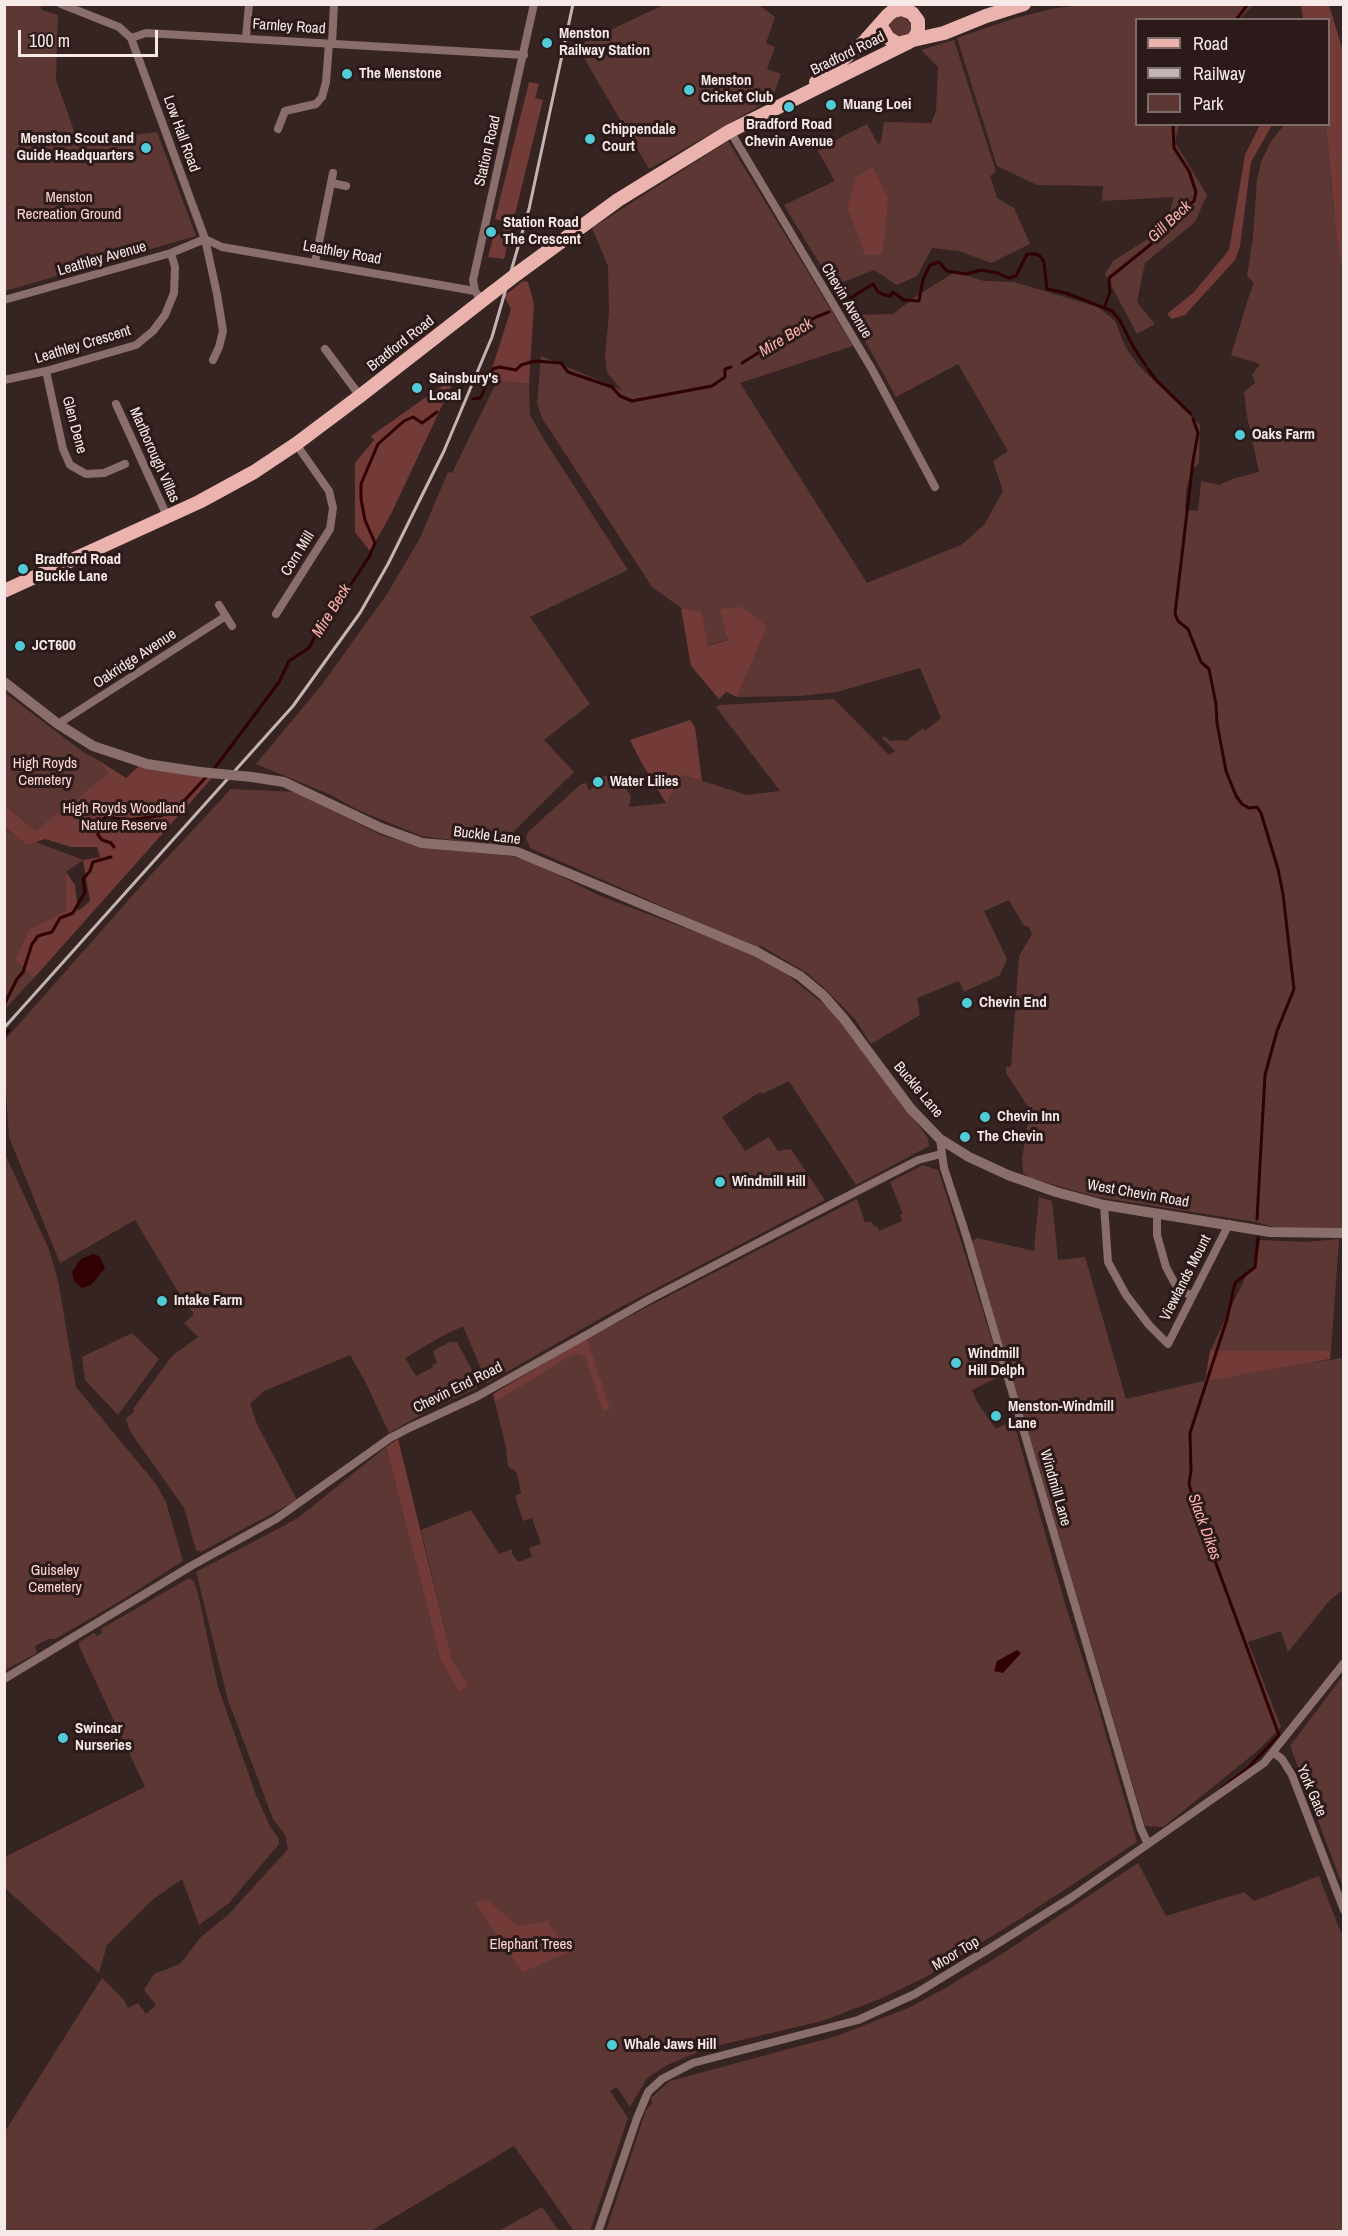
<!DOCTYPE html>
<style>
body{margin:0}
#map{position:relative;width:1348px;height:2236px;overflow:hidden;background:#352422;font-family:"Archivo Narrow",sans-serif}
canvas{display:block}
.frame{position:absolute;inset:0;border:6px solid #f6e9e8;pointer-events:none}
.legend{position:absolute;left:1135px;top:18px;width:195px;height:108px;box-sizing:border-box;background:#2b1a19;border:2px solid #7c6d6c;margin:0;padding:8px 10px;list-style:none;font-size:18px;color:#f6e9e8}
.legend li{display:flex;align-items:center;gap:12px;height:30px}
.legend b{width:30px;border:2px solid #7c6d6c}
.scale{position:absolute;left:18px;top:30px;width:140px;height:27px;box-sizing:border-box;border:3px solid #f6e9e8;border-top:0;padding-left:8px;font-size:18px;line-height:21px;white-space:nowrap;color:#f6e9e8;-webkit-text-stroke:4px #2b1a19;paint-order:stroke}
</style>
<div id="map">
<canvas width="1348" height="2236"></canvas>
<div class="frame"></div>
<ul class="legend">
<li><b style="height:8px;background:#ebb3ad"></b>Road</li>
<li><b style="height:8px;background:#c2b4b3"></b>Railway</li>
<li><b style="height:16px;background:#5d3734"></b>Park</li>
</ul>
<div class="scale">100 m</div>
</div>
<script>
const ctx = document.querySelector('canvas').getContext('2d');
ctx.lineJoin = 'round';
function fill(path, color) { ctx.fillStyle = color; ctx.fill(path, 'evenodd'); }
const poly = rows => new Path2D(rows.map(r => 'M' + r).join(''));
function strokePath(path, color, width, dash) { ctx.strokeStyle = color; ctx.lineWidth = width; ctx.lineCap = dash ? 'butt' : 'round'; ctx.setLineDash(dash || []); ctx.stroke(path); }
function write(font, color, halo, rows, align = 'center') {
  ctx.font = font + ' "Archivo Narrow",sans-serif'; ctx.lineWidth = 6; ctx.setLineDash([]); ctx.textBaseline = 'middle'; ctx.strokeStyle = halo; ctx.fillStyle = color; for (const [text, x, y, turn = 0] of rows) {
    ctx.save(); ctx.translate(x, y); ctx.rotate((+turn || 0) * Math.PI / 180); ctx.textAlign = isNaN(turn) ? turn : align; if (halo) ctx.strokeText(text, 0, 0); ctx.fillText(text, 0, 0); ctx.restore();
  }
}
fill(poly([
 [5,4,40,5,42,10,58,15,56,80,78,142,157,132,196,236,5,291],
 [1086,4,1253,5,1240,19,1136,20,1136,124,1179,125,1175,142,1207,195,1195,222,1145,263,1137,302,1155,324,1137,334,1105,274,1113,261,1165,228,1174,197,1102,201,1103,186,1037,185,997,166,957,38,1012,19,1051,9],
 [663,5,759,5,775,17,766,43,775,47,767,69,781,74,772,99,649,169,577,46],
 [903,16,912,25,911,33,896,39,888,27,889,23,895,17],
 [954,40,996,172,990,176,997,198,1014,208,1030,244,991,263,959,251,932,248,917,276,897,285,874,270,833,286,784,205,835,181,818,151,843,136,867,124,878,144,881,142,884,122,931,123,936,111,938,67,921,50],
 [1284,125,1326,125,1337,241,1344,269,1343,1228,1274,1227,1256,1222,1097,1197,1030,1178,1023,1173,1022,1159,1030,1110,1006,1073,1006,1067,1011,1067,1019,956,1032,934,1028,926,1024,926,1009,900,984,911,1007,959,1000,975,964,992,959,981,917,998,920,1015,871,1044,855,1019,823,987,807,973,761,946,757,948,530,848,526,838,528,832,581,784,586,783,589,791,593,787,590,782,616,771,631,797,629,807,666,803,683,775,747,795,780,791,716,707,719,705,834,699,889,755,895,751,882,738,884,736,890,741,899,740,906,741,923,728,925,731,941,718,920,668,837,692,800,696,737,697,767,627,707,646,701,611,681,608,652,587,542,418,537,404,541,356,622,390,607,373,605,355,609,313,608,266,592,228,728,141,853,346,740,383,867,583,961,545,984,525,1003,491,993,461,1008,451,958,364,896,397,851,315,893,314,918,295,955,272,984,281,1014,282,1098,307,1115,321,1126,348,1139,366,1200,425,1199,463,1191,472,1186,491,1185,510,1198,511,1201,481,1219,485,1235,478,1259,472,1247,416,1244,392,1255,383,1252,375,1260,364,1231,355,1249,296,1254,283,1247,276,1253,237,1257,180,1261,162,1270,143],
 [497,381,529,384,530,415,545,441,628,570,530,617,590,704,544,740,574,772,510,835,505,844,491,845,421,836,358,810,331,795,256,764,323,683,387,594,420,538,448,472,452,473],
 [4,692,83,752,98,760,110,773,35,831,5,805],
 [231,789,296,792,381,835,409,843,435,849,512,856,539,865,600,896,754,954,781,970,830,1009,928,1138,929,1146,856,1185,789,1081,762,1094,761,1092,757,1094,722,1117,745,1151,769,1137,778,1151,791,1149,825,1200,619,1308,487,1383,463,1326,437,1339,405,1358,416,1376,433,1367,432,1365,437,1363,433,1351,450,1342,457,1342,478,1381,477,1388,433,1408,389,1433,365,1381,350,1355,264,1391,250,1404,257,1424,297,1500,201,1552,196,1550,184,1508,136,1440,129,1429,126,1419,135,1411,133,1409,172,1356,198,1337,184,1323,194,1314,183,1300,135,1220,60,1263,9,1137,5,1077,4,1041,148,878],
 [4,828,27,845,36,842,83,860,66,872,66,911,15,960,34,978,5,1009],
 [5,1154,48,1247,58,1280,76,1387,156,1484,166,1502,183,1561,122,1600,55,1639,48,1639,35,1646,37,1653,5,1670],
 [923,1165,938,1170,940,1175,1003,1375,972,1390,977,1402,996,1429,1013,1420,1066,1607,1097,1703,1137,1842,1023,1917,926,1977,880,1999,822,2021,708,2048,667,2065,647,2078,630,2107,617,2087,610,2091,628,2118,590,2231,574,2231,514,2146,371,2231,5,2231,4,2133,102,1978,124,2000,128,2008,138,2003,146,2014,156,2005,144,1990,154,1974,180,1964,201,1937,228,1915,288,1849,285,1835,273,1819,228,1700,196,1572,298,1518,386,1447,440,1658,459,1693,468,1686,452,1659,421,1530,471,1510,499,1554,512,1549,512,1554,518,1562,532,1557,529,1548,541,1544,532,1518,523,1521,515,1496,521,1493,517,1473,508,1466,506,1448,493,1394,587,1338,857,1199,865,1222,872,1222,874,1227,877,1226,879,1231,902,1221,900,1215,903,1214,890,1182],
 [1039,1197,1052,1201,1058,1260,1085,1257,1126,1399,1242,1372,1343,1358,1343,1590,1330,1600,1288,1652,1281,1631,1248,1642,1281,1727,1255,1753,1163,1827,1145,1826,972,1241,977,1238,1034,1251],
 [1339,1239,1331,1351,1210,1351,1248,1272,1256,1262,1260,1240,1306,1242],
 [132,1333,159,1359,118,1415,85,1380,82,1357],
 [189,1578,194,1581,198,1594,218,1687,256,1795,270,1826,279,1839,279,1844,228,1904,199,1925,182,1879,152,1900,107,1945,99,1973,5,1888,5,1857,145,1787,79,1646,79,1642,94,1633,97,1636,102,1633,101,1629],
 [1343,1676,1343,1887,1290,1746],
 [1138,1863,1166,1916,1244,1892,1254,1901,1319,1876,1343,1938,1343,2231,606,2231,646,2110,652,2104,651,2098,670,2081,837,2036,908,2008,942,1990,1002,1954],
 [542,2207,559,2231,499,2231]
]), '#5d3734');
fill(poly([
 [1301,5,1329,5,1343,51,1343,269,1337,241,1326,125,1328,124,1328,20,1303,19],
 [529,82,539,84,535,98,543,100,504,259,488,257,494,234,502,235,505,222,495,219],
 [1260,125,1272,125,1251,162,1240,246,1235,260,1185,315,1172,319,1167,314,1194,292,1229,250,1245,155],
 [873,167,888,199,885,233,882,254,865,255,848,208,856,177],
 [523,281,528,282,534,304,529,384,497,381,490,375,511,309,504,296],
 [456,376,391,514,370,551,355,532,355,463,374,440,371,436],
 [743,607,767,627,737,697,726,692,719,699,691,666,681,608,701,611,708,646,728,640,720,609],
 [690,720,695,727,702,781,683,775,666,803,641,762,630,740],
 [98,760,126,778,139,766,212,778,34,978,15,960,30,929,66,911,66,872,75,885,78,911,90,901,83,860,100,857,97,847,71,847,45,839,27,845,5,828,5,805,35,831,109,773],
 [587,1338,610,1409,603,1411,585,1356,575,1353,495,1402,493,1394],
 [1210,1351,1331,1351,1330,1359,1205,1381],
 [398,1439,452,1659,468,1686,459,1693,440,1658,386,1447],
 [488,1900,518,1926,547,1921,569,1952,523,1972,474,1902]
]), '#723b37');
fill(poly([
 [93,1254,99,1256,105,1268,91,1285,82,1288,74,1281,72,1272,81,1259],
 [1017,1650,1021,1653,1003,1673,994,1671,997,1661]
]), '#300002');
strokePath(poly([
 [1236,20,1248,4],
 [841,304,873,284,878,292,884,295,890,296,893,292,904,300,919,301,923,279,930,265,939,262,947,271,966,274,981,270,998,273,1008,278,1016,276,1027,254,1035,254,1040,256,1044,262,1047,289,1066,293,1112,311,1119,319,1134,348,1146,366],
 [1104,308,1110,292,1109,278,1150,245,1175,217,1194,201,1196,192,1189,171,1174,148,1173,124],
 [742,363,816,317,829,312],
 [1148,369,1156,380,1191,414],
 [473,399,480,398,483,393,493,369,499,367,516,370,521,365,535,361,561,363,568,372,612,387,620,396,632,401,712,386,725,377,725,369,731,367],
 [1193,419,1198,433,1193,461,1175,614,1178,621,1188,629,1201,662,1209,669,1216,704,1217,723,1226,771,1236,796,1242,804,1249,808,1257,807,1261,813,1278,869,1283,894,1294,989,1277,1031,1265,1075,1257,1219],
 [214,769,279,682,289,661,309,648,324,619,330,615,340,601,369,557,375,543,365,520,361,499,361,484,378,444,404,421,413,417,422,423,437,412],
 [114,847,111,843,102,840,98,835,99,823,106,817,128,820,159,816,174,812,207,776],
 [5,1003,17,979,23,972,32,944,38,936,52,932,60,918,73,913,85,892,83,879,90,871,93,862,111,857],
 [4,1035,9,1030],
 [1222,1788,1247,1769,1279,1735,1196,1509,1189,1484,1191,1471,1190,1433,1227,1319,1235,1283,1255,1267,1258,1238]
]), '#300002', 3);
strokePath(poly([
 [61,4,119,27,131,38,146,33,524,55],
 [131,38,205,239,217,294,223,331,219,347,213,360],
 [246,38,249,4],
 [332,44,334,4],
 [278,129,285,111,316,104,322,97,326,82,329,44],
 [730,131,873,371,935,487],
 [332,183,346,186],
 [205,239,222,247,475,291],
 [315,262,333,173],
 [4,300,171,253,205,239],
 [482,301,475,291,473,280,534,4],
 [325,349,360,396],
 [46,371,63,449,70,465,86,474,104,473,125,464],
 [4,380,46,371,136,345,153,331,165,315,174,293,175,267,171,253],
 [116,404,167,516],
 [219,605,232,626],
 [276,614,330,529,333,508,329,491,296,444],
 [58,724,226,616],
 [940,1139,944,1168,966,1235,1141,1829,1148,1844],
 [1104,1205,1108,1262,1126,1295,1149,1325,1168,1344,1229,1224],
 [1157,1213,1157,1235,1166,1267,1175,1284,1192,1297],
 [4,1679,191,1566,276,1519,390,1438,409,1428,478,1396,650,1299,832,1204,918,1160,941,1154],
 [1274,1753,1282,1759,1292,1775,1344,1910],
 [598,2232,637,2118,648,2092,662,2079,693,2063,858,2020,915,1994,992,1947,1072,1897,1264,1763,1344,1663]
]), '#8a6e6b', 8);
strokePath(poly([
 [4,682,58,724,93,746,147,764,200,772],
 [252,777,284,782,381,828,422,843,515,851,757,952,800,976,823,995,844,1019,911,1109,940,1139,969,1157,1008,1175,1056,1192,1104,1205,1270,1232,1344,1233]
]), '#8a6e6b', 10);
strokePath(poly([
 [913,40,944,33,986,16,1024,4],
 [816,82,865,41,888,15,893,11,902,9,912,13,918,21,918,32,913,40,898,44,888,38,880,25],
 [518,273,618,200,730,131,909,42],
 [4,591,199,502,254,472,296,444,360,396,492,293]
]), '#ebb3ad', 14);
strokePath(poly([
 [4,1028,293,706,360,613,388,564,444,451,492,337,529,209,573,4]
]), '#c2b4b3', 3);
strokePath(poly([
 [200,772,252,777]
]), '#8a6e6b', 10);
strokePath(poly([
 [492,293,518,273]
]), '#ebb3ad', 14);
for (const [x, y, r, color] of [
 [547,43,6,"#52cbd9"],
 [347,74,6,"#52cbd9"],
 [689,90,6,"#52cbd9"],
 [831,105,6,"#52cbd9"],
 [789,107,6,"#52cbd9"],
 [590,139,6,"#52cbd9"],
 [146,148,6,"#52cbd9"],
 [491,232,6,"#52cbd9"],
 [417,388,6,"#52cbd9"],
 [1240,435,6,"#52cbd9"],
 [23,569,6,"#52cbd9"],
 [20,646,6,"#52cbd9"],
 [598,782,6,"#52cbd9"],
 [967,1003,6,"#52cbd9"],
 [985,1117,6,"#52cbd9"],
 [965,1137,6,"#52cbd9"],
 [720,1182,6,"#52cbd9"],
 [162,1301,6,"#52cbd9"],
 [956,1363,6,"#52cbd9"],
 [996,1416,6,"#52cbd9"],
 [63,1738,6,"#52cbd9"],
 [612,2045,6,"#52cbd9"]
]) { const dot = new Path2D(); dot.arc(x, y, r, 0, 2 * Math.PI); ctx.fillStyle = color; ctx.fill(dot); strokePath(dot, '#2b1a19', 2); }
write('15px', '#f6e9e8', '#2b1a19', [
 ["Farnley Road",289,27,4],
 ["Bradford Road",848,54,-26],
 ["Low Hall Road",181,134,70],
 ["Station Road",488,151,-77],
 ["Leathley Road",342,253,10],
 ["Leathley Avenue",102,259,-16],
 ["Chevin Avenue",846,301,59],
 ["Bradford Road",401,344,-38],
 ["Leathley Crescent",83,345,-17],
 ["Glen Dene",74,425,75],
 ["Marlborough Villas",154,455,66],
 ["Corn Mill",298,554,-58],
 ["Oakridge Avenue",135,659,-33],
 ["Buckle Lane",487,836,7],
 ["Buckle Lane",918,1090,50],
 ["West Chevin Road",1138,1194,10],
 ["Viewlands Mount",1186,1278,-63],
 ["Chevin End Road",458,1388,-26],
 ["Windmill Lane",1055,1488,74],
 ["York Gate",1311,1791,67],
 ["Moor Top",956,1954,-31]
]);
write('bold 15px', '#f6e9e8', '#2b1a19', [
 ["Menston",559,34],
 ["Railway Station",559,51],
 ["The Menstone",359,74],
 ["Menston",701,81],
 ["Cricket Club",701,98],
 ["Muang Loei",843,105],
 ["Bradford Road",789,125,"center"],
 ["Chevin Avenue",789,142,"center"],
 ["Chippendale",602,130],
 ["Court",602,147],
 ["Menston Scout and",134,139,"right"],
 ["Guide Headquarters",134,156,"right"],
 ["Station Road",503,223],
 ["The Crescent",503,240],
 ["Sainsbury's",429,379],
 ["Local",429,396],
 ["Oaks Farm",1252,435],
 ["Bradford Road",35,560],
 ["Buckle Lane",35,577],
 ["JCT600",32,646],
 ["Water Lilies",610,782],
 ["Chevin End",979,1003],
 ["Chevin Inn",997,1117],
 ["The Chevin",977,1137],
 ["Windmill Hill",732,1182],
 ["Intake Farm",174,1301],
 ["Windmill",968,1354],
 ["Hill Delph",968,1371],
 ["Menston-Windmill",1008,1407],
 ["Lane",1008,1424],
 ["Swincar",75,1729],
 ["Nurseries",75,1746],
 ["Whale Jaws Hill",624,2045]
], 'left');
write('15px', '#fed7d3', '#2b1a19', [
 ["Menston",69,198],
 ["Recreation Ground",69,215],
 ["High Royds",45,764],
 ["Cemetery",45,781],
 ["High Royds Woodland",124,809],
 ["Nature Reserve",124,826],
 ["Guiseley",55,1571],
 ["Cemetery",55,1588],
 ["Elephant Trees",531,1945]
]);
write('italic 16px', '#fbb2aa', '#2b1a19', [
 ["Gill Beck",1170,222,-43],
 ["Mire Beck",786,338,-31],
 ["Mire Beck",332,611,-58],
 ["Slack Dikes",1204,1527,70]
]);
</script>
